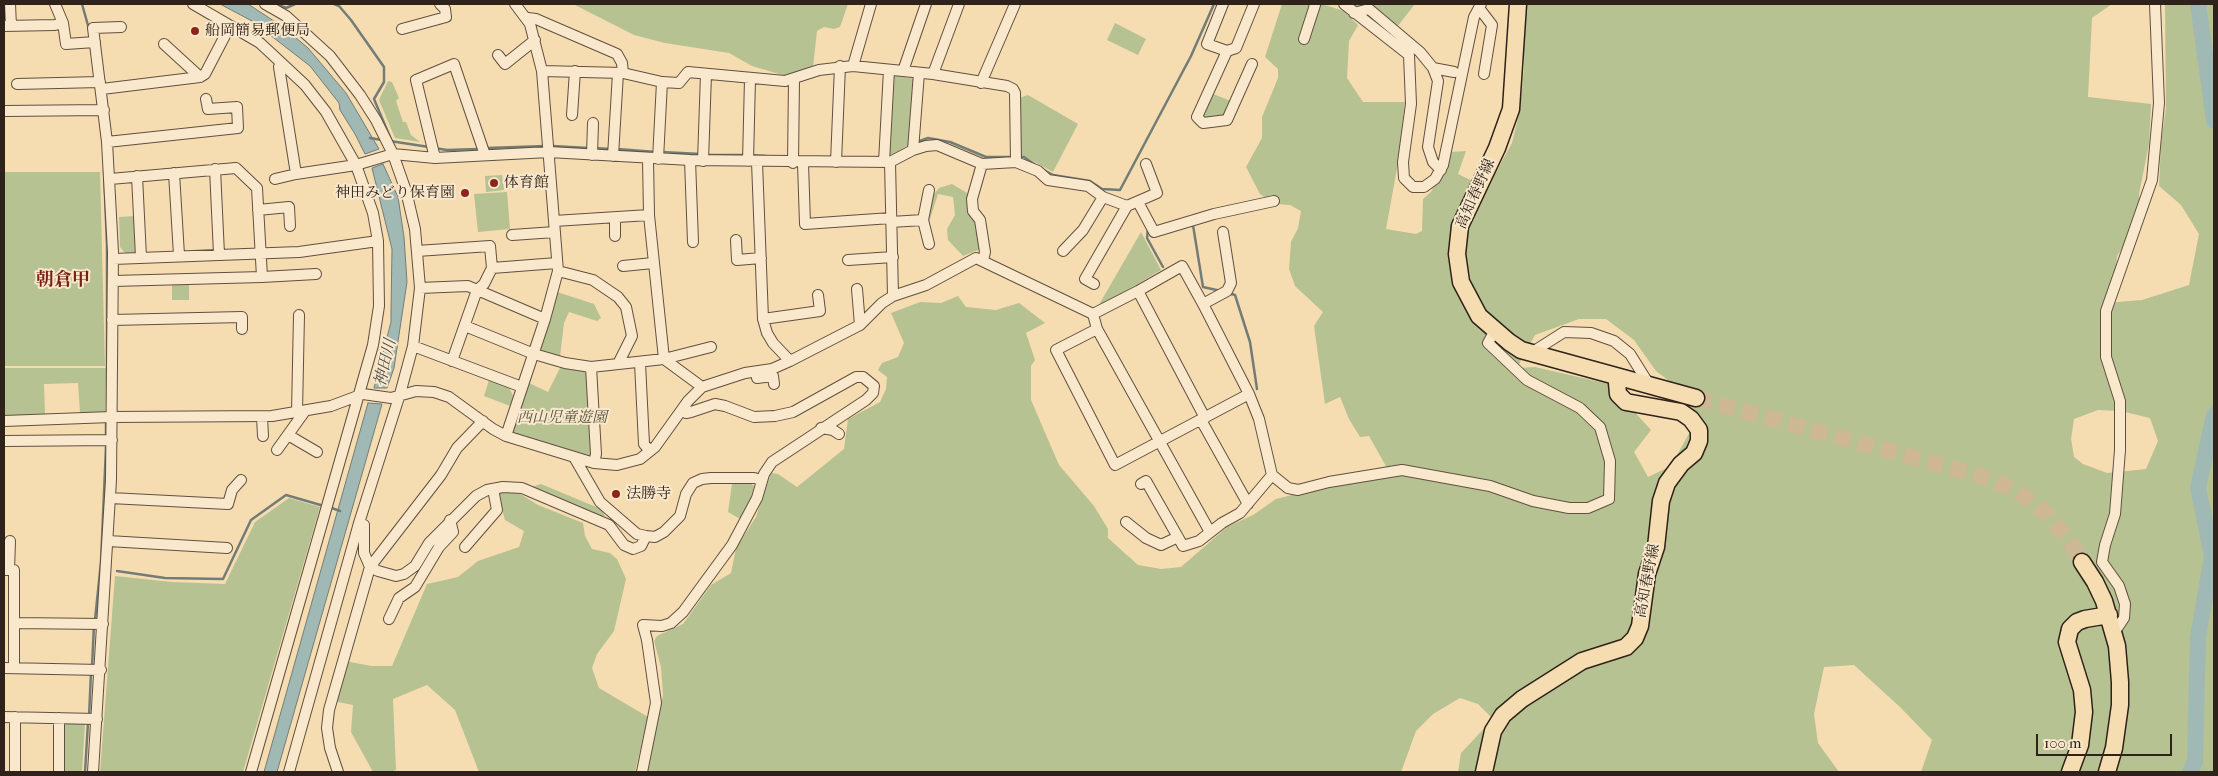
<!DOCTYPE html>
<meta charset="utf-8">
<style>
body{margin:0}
#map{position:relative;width:2218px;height:776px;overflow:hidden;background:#f6dcb1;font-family:"IM FELL French Canon",serif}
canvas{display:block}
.frame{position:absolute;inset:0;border:5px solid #2e221a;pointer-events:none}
.scale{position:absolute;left:2036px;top:734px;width:136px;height:22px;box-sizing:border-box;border:2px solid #2e221a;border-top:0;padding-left:6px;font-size:15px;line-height:18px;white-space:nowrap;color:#2e221a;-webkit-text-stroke:4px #f9e8cc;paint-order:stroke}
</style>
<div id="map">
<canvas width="2218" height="776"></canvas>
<div class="frame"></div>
<div class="scale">100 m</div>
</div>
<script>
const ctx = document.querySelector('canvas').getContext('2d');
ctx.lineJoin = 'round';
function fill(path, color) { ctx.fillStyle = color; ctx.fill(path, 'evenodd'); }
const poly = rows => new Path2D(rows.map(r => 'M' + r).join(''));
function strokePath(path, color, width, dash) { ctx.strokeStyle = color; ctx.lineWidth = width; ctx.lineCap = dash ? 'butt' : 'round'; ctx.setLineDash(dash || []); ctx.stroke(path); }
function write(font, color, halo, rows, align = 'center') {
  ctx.font = font + ' "IM FELL French Canon","Noto Serif JP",serif'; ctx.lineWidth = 4; ctx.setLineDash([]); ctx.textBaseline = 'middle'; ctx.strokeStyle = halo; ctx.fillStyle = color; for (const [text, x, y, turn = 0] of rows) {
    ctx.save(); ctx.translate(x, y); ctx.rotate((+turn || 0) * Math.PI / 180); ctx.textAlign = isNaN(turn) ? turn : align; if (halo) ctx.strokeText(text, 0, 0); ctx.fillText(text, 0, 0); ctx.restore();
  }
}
fill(poly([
 [573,4,848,4,840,27,834,29,824,27,817,31,813,67,786,76,752,66,729,53,665,43,634,35],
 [1282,4,1322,4,1344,11,1358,25,1349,41,1347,78,1363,102,1405,102,1398,163,1386,229,1416,234,1422,231,1423,199,1431,192,1451,152,1466,151,1458,174,1487,188,1512,143,1520,110,1524,68,1524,28,1527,4,2112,4,2092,18,2088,97,2151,104,2149,144,2139,194,2140,221,2117,256,2115,284,2105,303,2142,300,2189,285,2199,234,2181,205,2159,186,2161,143,2166,108,2165,4,2214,4,2214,772,1921,772,1932,740,1900,707,1854,665,1824,667,1814,714,1818,743,1839,772,1458,772,1461,753,1493,719,1478,704,1460,698,1433,714,1416,731,1401,772,646,772,663,695,661,667,654,641,657,636,683,624,711,585,731,573,736,548,756,517,771,473,778,474,797,487,844,449,848,419,880,402,886,389,887,377,878,370,882,363,898,357,904,343,891,313,920,302,941,303,958,296,966,307,996,310,1019,303,1045,323,1026,333,1035,360,1031,366,1031,400,1059,465,1094,506,1108,529,1108,538,1138,565,1161,569,1181,567,1227,527,1253,515,1276,499,1328,486,1392,477,1369,436,1360,437,1349,419,1340,397,1325,404,1314,326,1323,312,1295,286,1289,269,1291,242,1298,228,1301,211,1290,205,1276,204,1260,194,1246,167,1262,138,1262,117,1278,78,1278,69,1265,57],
 [1579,319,1606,319,1634,340,1656,371,1681,390,1697,419,1671,466,1648,477,1634,452,1651,430,1609,384,1535,367,1517,368,1535,335],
 [2098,410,2121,411,2150,418,2158,441,2146,469,2107,473,2083,464,2074,457,2071,439,2074,419],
 [1351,4,1415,4,1397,27,1374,7,1366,4,1355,8],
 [1115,23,1146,39,1138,55,1107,40],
 [892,75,915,79,910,144,888,157],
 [388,81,392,82,399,98,396,101,403,122,406,122,411,135,420,142,395,138,379,100],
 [1213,94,1231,101,1223,117,1209,119,1203,116],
 [1028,95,1078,124,1053,172,1020,154,1019,98],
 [4,172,100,172,105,366,4,366],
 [502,175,504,190,486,192,485,176],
 [952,184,967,193,969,215,976,221,981,249,963,256,948,240,947,229,955,215,953,197,938,194,929,222,930,199,939,188],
 [507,192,510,229,478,232,474,194],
 [137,216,139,252,125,253,120,247,119,217],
 [1141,232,1161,270,1102,305,1100,303],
 [189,282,189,300,172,300,172,283],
 [557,292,594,304,601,318,597,321,569,312,564,323,560,357,538,351],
 [561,366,588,371,592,458,510,433,527,382,548,392],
 [4,368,106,368,105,412,80,413,78,383,44,384,45,415,4,417],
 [489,380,509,387,513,396,510,406,484,396],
 [749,482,754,486,751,498,740,519,728,512,732,484],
 [541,484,601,509,605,516,602,517,528,488],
 [497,491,520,494,538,505,583,523,585,536,592,549,610,553,617,559,626,579,614,631,597,654,592,668,599,688,648,717,635,772,479,772,455,710,427,685,393,699,396,770,390,772,373,772,351,732,353,705,333,701,345,661,371,666,392,666,427,584,458,577,478,561,519,547,524,531,505,520],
 [289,498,320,507,243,772,100,772,115,576,172,582,225,584,255,522],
 [61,722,85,723,82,772,61,772]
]), '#b6c291');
const water = poly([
 [220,4,248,4,283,27,308,48,346,93,379,149,365,154,355,134,340,110,339,103,310,66,252,21,220,4],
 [383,164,398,197,404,237,407,282,394,368,387,388,374,388,391,322,391,310,392,249,372,168,383,164],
 [368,403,382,404,277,772,264,772,368,403]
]);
fill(water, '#a0b9b5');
strokePath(water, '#727d77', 1);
strokePath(poly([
 [82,4,89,29],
 [276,4,286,8,295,4],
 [334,4,339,6,351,20,384,67,384,82,374,99,392,142],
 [370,138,382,140],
 [390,141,429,147],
 [917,142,928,138,950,142,986,157,1012,157],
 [552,146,589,148],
 [434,148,447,150,479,149],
 [487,148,546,146],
 [594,148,611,149],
 [617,149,656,152],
 [662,152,701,154],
 [706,155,746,155],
 [751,155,766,156],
 [1018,157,1024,157,1037,166],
 [1042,169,1053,175,1090,181,1102,189,1120,190,1191,56,1214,4],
 [104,171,107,245,107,412],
 [1192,226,1193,225,1203,287,1221,291],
 [1148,228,1147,238,1163,267],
 [1228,293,1235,295,1250,342,1257,389],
 [106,437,106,421],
 [329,507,340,511],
 [117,571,165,578,223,579,251,520,286,495,324,506],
 [95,620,101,562,106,447],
 [92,667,94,625],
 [89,717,91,673],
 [85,772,88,723]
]), '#727d77', 2.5);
strokePath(poly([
 [2198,4,2214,121],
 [2190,772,2195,762,2198,637,2212,556,2198,488,2214,415]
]), '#a0b9b5', 16);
strokePath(poly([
 [1696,398,1984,477,2017,491,2047,514,2070,542,2082,562]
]), '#ceb793', 16, [16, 8]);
const minor = poly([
 [10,4,11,26],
 [55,4,63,23,66,44,95,42],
 [193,4,260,43,305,85,326,112,356,165,373,213,378,241,379,306,373,345,251,772],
 [265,4,286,16,330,56,360,95,376,120,393,154,406,191,415,229,420,288,413,346,400,394,359,523,289,772],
 [1223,4,1207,44,1227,51],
 [1344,4,1409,55,1411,104,1403,162,1404,178,1413,187,1424,187,1435,179,1443,165,1474,17,1481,4],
 [1479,8,1492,25,1484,74],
 [1354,13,1369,9,1420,52,1433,68,1454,72],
 [528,18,536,19,617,54,622,63,623,73],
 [4,26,55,25,63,23],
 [402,29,446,17,445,9,440,4],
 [1304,39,1315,5,1314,4],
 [164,44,200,77],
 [498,55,505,64,535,40],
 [281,63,279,67,296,174,356,165,393,154,435,158,549,152,690,160,890,162,893,296],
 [1252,64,1227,120,1203,123,1197,117,1227,51,1236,48,1254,4],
 [853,66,871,4],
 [1433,68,1438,81,1428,147,1433,162,1441,170],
 [542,71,623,73,662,82,679,83,688,72,785,81,819,70,853,66,933,74,1007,86,1013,89,1015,93,1016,162],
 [903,71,926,4],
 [933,74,959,4],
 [981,83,1015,4],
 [17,84,100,82],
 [102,89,200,77,205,74,230,26],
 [4,111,104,110],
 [572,115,575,71],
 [107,142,238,128,237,107,208,109,206,99],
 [913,150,919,73],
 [592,155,593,123],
 [613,156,618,73],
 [435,158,416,80,454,64,485,155],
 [648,159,649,215,664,359,702,387],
 [658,159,662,82],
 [690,160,693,242],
 [703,161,706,74],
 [748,161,750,79],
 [757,162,763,319,767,333,773,343,790,361],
 [836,162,840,66],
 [884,162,889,70],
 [890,162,913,150,926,146,937,145,982,164,1016,162,1038,171,1048,180,1088,186,1103,197,1127,206],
 [793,163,794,79],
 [803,163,805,224,891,218],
 [982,164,972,199,973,211,980,220,985,252,983,261],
 [215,169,219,254],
 [174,173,179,255],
 [137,176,141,257],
 [110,179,236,168,257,188,262,277,316,274],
 [275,179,296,174],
 [1138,202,1154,232,1214,214,1274,201],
 [258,210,289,207,290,226],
 [615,218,615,236],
 [923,220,929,190],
 [554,221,649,215],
 [891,222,923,220,929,244],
 [512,235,555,232],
 [736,240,737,260,761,258],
 [417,251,490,246,492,268],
 [1063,251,1083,230,1103,197],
 [113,259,299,252,378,241],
 [848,260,893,257],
 [623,266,653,263],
 [558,271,593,280,618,297,626,307,632,336,618,364],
 [113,281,262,277],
 [1094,284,1085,279,1127,206,1157,193,1146,164],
 [420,288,468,286,545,319],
 [857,289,860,325],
 [1138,291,1182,266,1203,304,1227,291,1231,283,1223,232],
 [1093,314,1097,329,1210,532],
 [1093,314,1138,291,1205,418],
 [763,319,820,311,818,295],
 [112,320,242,317,242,329],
 [465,326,534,354,565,363,591,367,664,359,711,347],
 [1097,329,1056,350,1115,465,1249,394,1203,304],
 [413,346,522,387],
 [1531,353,1564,332,1591,333,1614,341,1630,354,1650,386],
 [452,361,477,290,484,284,492,268,557,263],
 [640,363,644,444,650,451],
 [591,367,596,454,594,463],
 [757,378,773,376,774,384],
 [297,412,299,315],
 [262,417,263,436],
 [1201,420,1248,504],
 [4,421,111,417,272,416,331,406,363,394,391,398,416,391,434,392,449,397,493,429,506,436,594,463,617,465,640,459,655,447,688,401,702,387,745,373,772,369,790,361,860,325,882,303,893,296,926,285,976,258,1093,314],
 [821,428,833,430,839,434],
 [288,435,317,452],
 [506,436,545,319,558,271,542,71,530,24,515,4],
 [4,441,112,440],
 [277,450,305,411],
 [574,457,600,502,637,534,646,536,655,537,664,532,680,516,686,494,693,483,702,479,711,478,754,478,762,480],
 [1272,475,1288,488,1298,490,1329,482,1402,470,1490,486,1533,501,1569,508,1588,508,1609,499,1610,461,1600,427,1580,408,1527,380,1488,343,1495,330],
 [1141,484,1146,481,1183,546,1199,541,1222,523,1240,513,1272,475,1259,419,1249,394],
 [110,498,228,504,232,490,241,480],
 [1126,522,1146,538,1161,545,1178,537],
 [359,523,364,525,364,553,370,567,378,571,396,576,404,574,415,566,429,543,476,496,487,490,503,487,522,488,609,525,624,545,633,549,641,546,646,536],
 [108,541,227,548],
 [465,547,497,510,493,489],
 [4,570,14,570,14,668],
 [9,570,10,541],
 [389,619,399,598,415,587,439,547,453,532,450,520],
 [14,623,103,624],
 [2112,629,2118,627,2124,618,2125,604,2119,586,2102,562,2105,545,2115,514,2120,450,2120,401,2106,357,2106,311,2152,180,2159,103,2155,4],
 [4,668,101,670],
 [4,717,97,719],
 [15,717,15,772],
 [59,718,59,772],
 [93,772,111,480,113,252,107,142,93,28,121,27],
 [338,772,330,748,327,728,329,710,370,567,441,475,457,448,483,421],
 [642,772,656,703,647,640,643,625,662,626,671,623,683,612,732,545,757,498,764,474,772,462,866,400,873,393,874,386,863,377,856,377,793,412,775,416,754,417,725,406,715,404,691,412,686,413,682,410]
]);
const primary = poly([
 [1518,4,1511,109,1497,148,1460,226,1457,254,1461,282,1479,316,1509,342,1521,350,1696,398],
 [2082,562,2095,582,2104,601,2117,646,2120,682,2120,705,2114,748,2107,772],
 [1484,772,1493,731,1503,715,1522,699,1582,661,1626,647,1635,638,1640,626,1647,574,1656,547,1661,501,1667,483,1681,464,1694,453,1699,441,1699,430,1691,419,1681,412,1626,402,1618,394,1617,383,1619,377],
 [2070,772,2080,745,2084,712,2082,690,2067,642,2070,629,2077,622,2085,619,2109,615]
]);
strokePath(minor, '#605040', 12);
strokePath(primary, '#2e221a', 19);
strokePath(minor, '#f9e8cc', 10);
strokePath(primary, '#f6dcb1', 16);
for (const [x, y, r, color] of [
 [195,31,5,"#8f2418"],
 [494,183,5,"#8f2418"],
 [465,193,5,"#8f2418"],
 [616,494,5,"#8f2418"]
]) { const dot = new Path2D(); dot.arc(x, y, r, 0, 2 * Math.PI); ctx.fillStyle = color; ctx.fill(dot); strokePath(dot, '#f9e8cc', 2); }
write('15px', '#2e221a', '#f9e8cc', [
 ["船岡簡易郵便局",205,31],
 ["体育館",504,183],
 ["神田みどり保育園",455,193,"right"],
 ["法勝寺",626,494]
], 'left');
write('15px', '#2e221a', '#f9e8cc', [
 ["高知春野線",1476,194,-66],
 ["高知春野線",1648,581,-79]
]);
write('italic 15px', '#57523e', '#f9e8cc', [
 ["西山児童遊園",562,418]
]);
write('italic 16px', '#504f48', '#f9e8cc', [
 ["神田川",386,363,-77]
]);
write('bold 18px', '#7a1f14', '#f9e8cc', [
 ["朝倉甲",63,281]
]);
</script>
